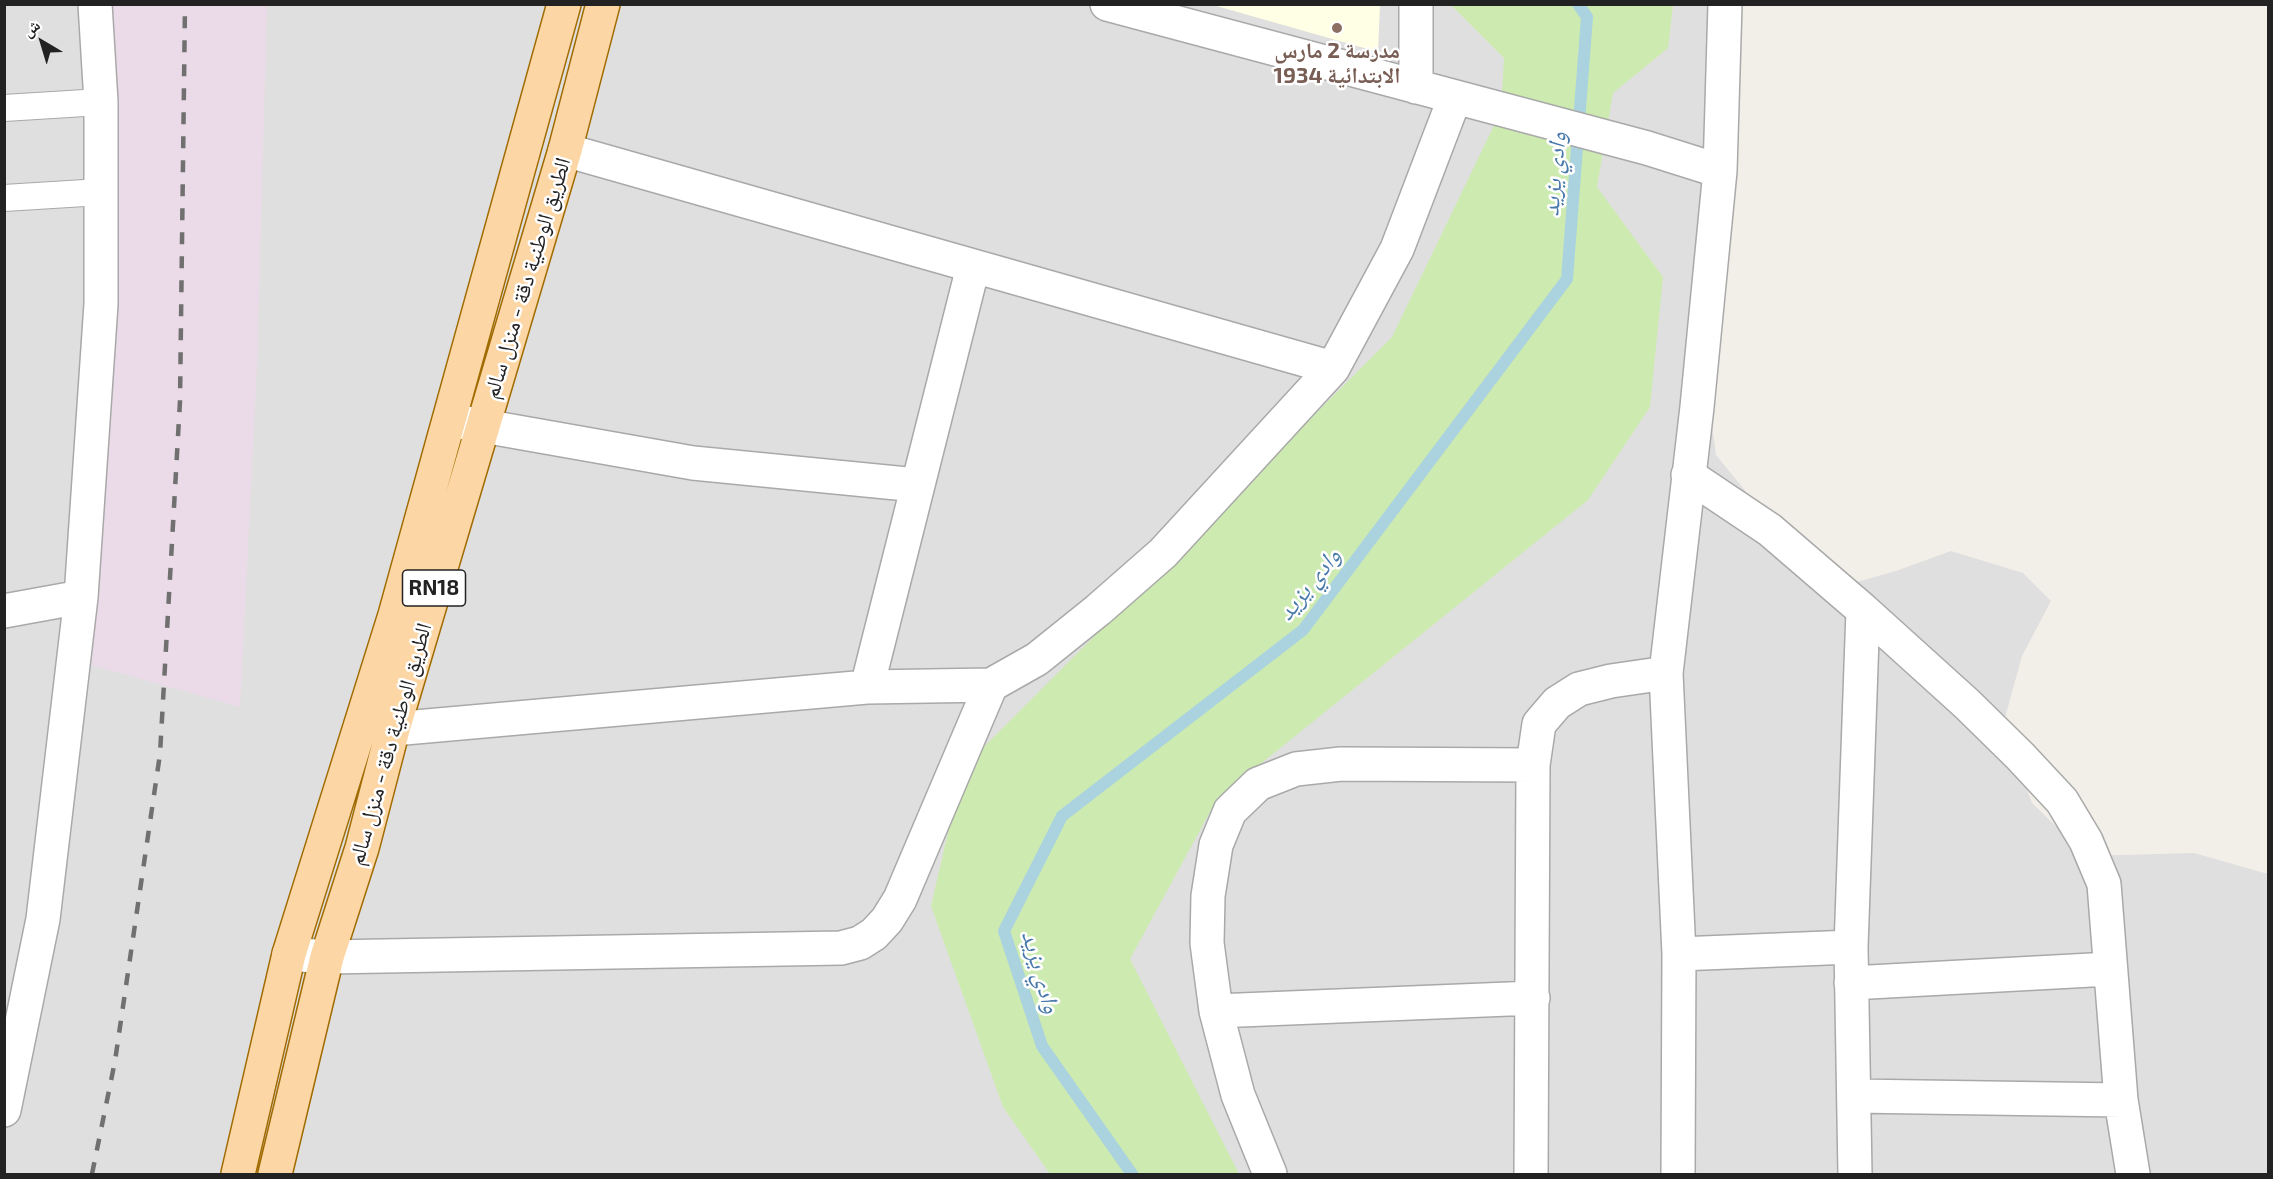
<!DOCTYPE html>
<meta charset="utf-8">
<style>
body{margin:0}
#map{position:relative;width:2273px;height:1179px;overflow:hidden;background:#f2efe9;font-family:"Exo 2","Noto Naskh Arabic",sans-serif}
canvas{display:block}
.frame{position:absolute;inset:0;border:6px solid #222;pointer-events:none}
.north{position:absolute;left:12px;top:12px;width:60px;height:60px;-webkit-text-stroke:4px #fff;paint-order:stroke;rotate:322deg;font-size:16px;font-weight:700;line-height:24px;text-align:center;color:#222}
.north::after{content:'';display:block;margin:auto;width:21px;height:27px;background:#222;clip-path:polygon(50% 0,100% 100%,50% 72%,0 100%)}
</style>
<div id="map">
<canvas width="2273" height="1179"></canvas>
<div class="frame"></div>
<div class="north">ش</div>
</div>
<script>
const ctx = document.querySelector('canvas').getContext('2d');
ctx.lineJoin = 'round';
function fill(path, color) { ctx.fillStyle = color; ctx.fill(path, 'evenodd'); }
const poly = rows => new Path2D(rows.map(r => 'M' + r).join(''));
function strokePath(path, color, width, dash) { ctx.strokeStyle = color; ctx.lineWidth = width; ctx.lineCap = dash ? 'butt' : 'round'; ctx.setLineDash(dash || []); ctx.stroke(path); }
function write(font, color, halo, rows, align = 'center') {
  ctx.font = font + ' "Exo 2","Noto Naskh Arabic",sans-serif'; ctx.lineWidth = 5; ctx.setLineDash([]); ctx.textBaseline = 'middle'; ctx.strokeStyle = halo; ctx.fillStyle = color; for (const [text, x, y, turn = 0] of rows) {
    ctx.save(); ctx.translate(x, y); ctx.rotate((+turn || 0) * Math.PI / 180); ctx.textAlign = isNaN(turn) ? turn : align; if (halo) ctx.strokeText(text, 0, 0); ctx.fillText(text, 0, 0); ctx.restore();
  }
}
fill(poly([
 [5,5,1734,5,1708,395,1716,455,1769,520,1835,588,1896,571,1951,551,2023,573,2051,601,2022,656,2003,725,2032,803,2087,856,2194,853,2268,874,2268,1174,5,1174]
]), '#e0dfdf');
fill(poly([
 [107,5,267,5,257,365,240,707,88,664]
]), '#ebdbe8');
fill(poly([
 [1213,5,1380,5,1378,52]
]), '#ffffe5');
fill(poly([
 [1451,5,1673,5,1668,48,1613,93,1597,187,1663,277,1650,407,1588,500,1217,799,1130,959,1239,1174,1050,1174,1003,1107,931,906,963,768,1392,337,1501,111,1504,58]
]), '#cdebb0');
strokePath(poly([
 [1132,1174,1042,1046,1004,931,1062,816,1303,630,1567,279,1587,17,1578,4]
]), '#aad3df', 12);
const pedestrian = poly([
 [4,108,101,102],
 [4,198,101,192]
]);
const minor = poly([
 [1107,4,1478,103,1647,148,1720,171],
 [1416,4,1416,87],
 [565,150,1333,368],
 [455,421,693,463,917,485],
 [1688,475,1770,530,1863,610,1967,704,2020,756,2062,801,2086,841,2104,884,2121,1100,2133,1174],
 [4,611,81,597],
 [867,687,973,267],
 [393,729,867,687,991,685,1037,659,1098,610,1163,553,1333,368,1397,249,1455,97],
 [289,954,327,957,841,948,860,943,874,934,887,920,900,899,991,685],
 [1679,954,1851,947],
 [1851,983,2110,969],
 [1216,1011,1533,998],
 [1854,1096,2121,1100],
 [4,1110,43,919,81,597,101,304,101,102,95,4],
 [1270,1174,1238,1095,1216,1011,1207,943,1208,896,1216,845,1230,811,1258,784,1296,769,1341,764,1533,765],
 [1531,1174,1533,765,1539,724,1557,703,1579,689,1611,681,1666,673],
 [1678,1174,1679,954,1666,673,1697,407,1720,171,1725,4],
 [1855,1174,1851,947,1863,610]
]);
const primary = poly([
 [238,1174,289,954,395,615,564,4],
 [275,1174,327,957,362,848,393,729,565,150,603,4]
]);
strokePath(pedestrian, '#a9a9a9', 28);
strokePath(minor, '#a9a9a9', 36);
strokePath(primary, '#a06b00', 36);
strokePath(pedestrian, '#fff', 26);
strokePath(minor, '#fff', 33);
strokePath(primary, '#fcd6a4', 33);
strokePath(poly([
 [92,1174,115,1061,160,754,180,401,185,4]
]), '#707070', 4.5, [12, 12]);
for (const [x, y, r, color] of [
 [1337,28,6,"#8d6e63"]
]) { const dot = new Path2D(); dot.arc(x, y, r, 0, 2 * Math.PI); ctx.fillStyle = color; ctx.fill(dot); strokePath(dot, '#fff', 2); }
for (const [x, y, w] of [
 [434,588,63]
]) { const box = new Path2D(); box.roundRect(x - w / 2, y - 18, w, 36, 4.5); ctx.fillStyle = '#fff'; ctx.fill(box); strokePath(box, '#222', 1.5); }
write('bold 21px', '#222', null, [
 ["RN18",434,588]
]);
write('bold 22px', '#785e54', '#fff', [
 ["مدرسة 2 مارس",1337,51],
 ["1934 الابتدائية",1337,76]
]);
write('22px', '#222', '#fff', [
 ["الطريق الوطنية دقة - منزل سالم",527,278,-73],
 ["الطريق الوطنية دقة - منزل سالم",390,744,-74]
]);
write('italic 24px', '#4a7aab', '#fff', [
 ["وادي يزيد",1554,174,-85],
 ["وادي يزيد",1309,584,-51],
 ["وادي يزيد",1041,972,74]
]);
</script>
